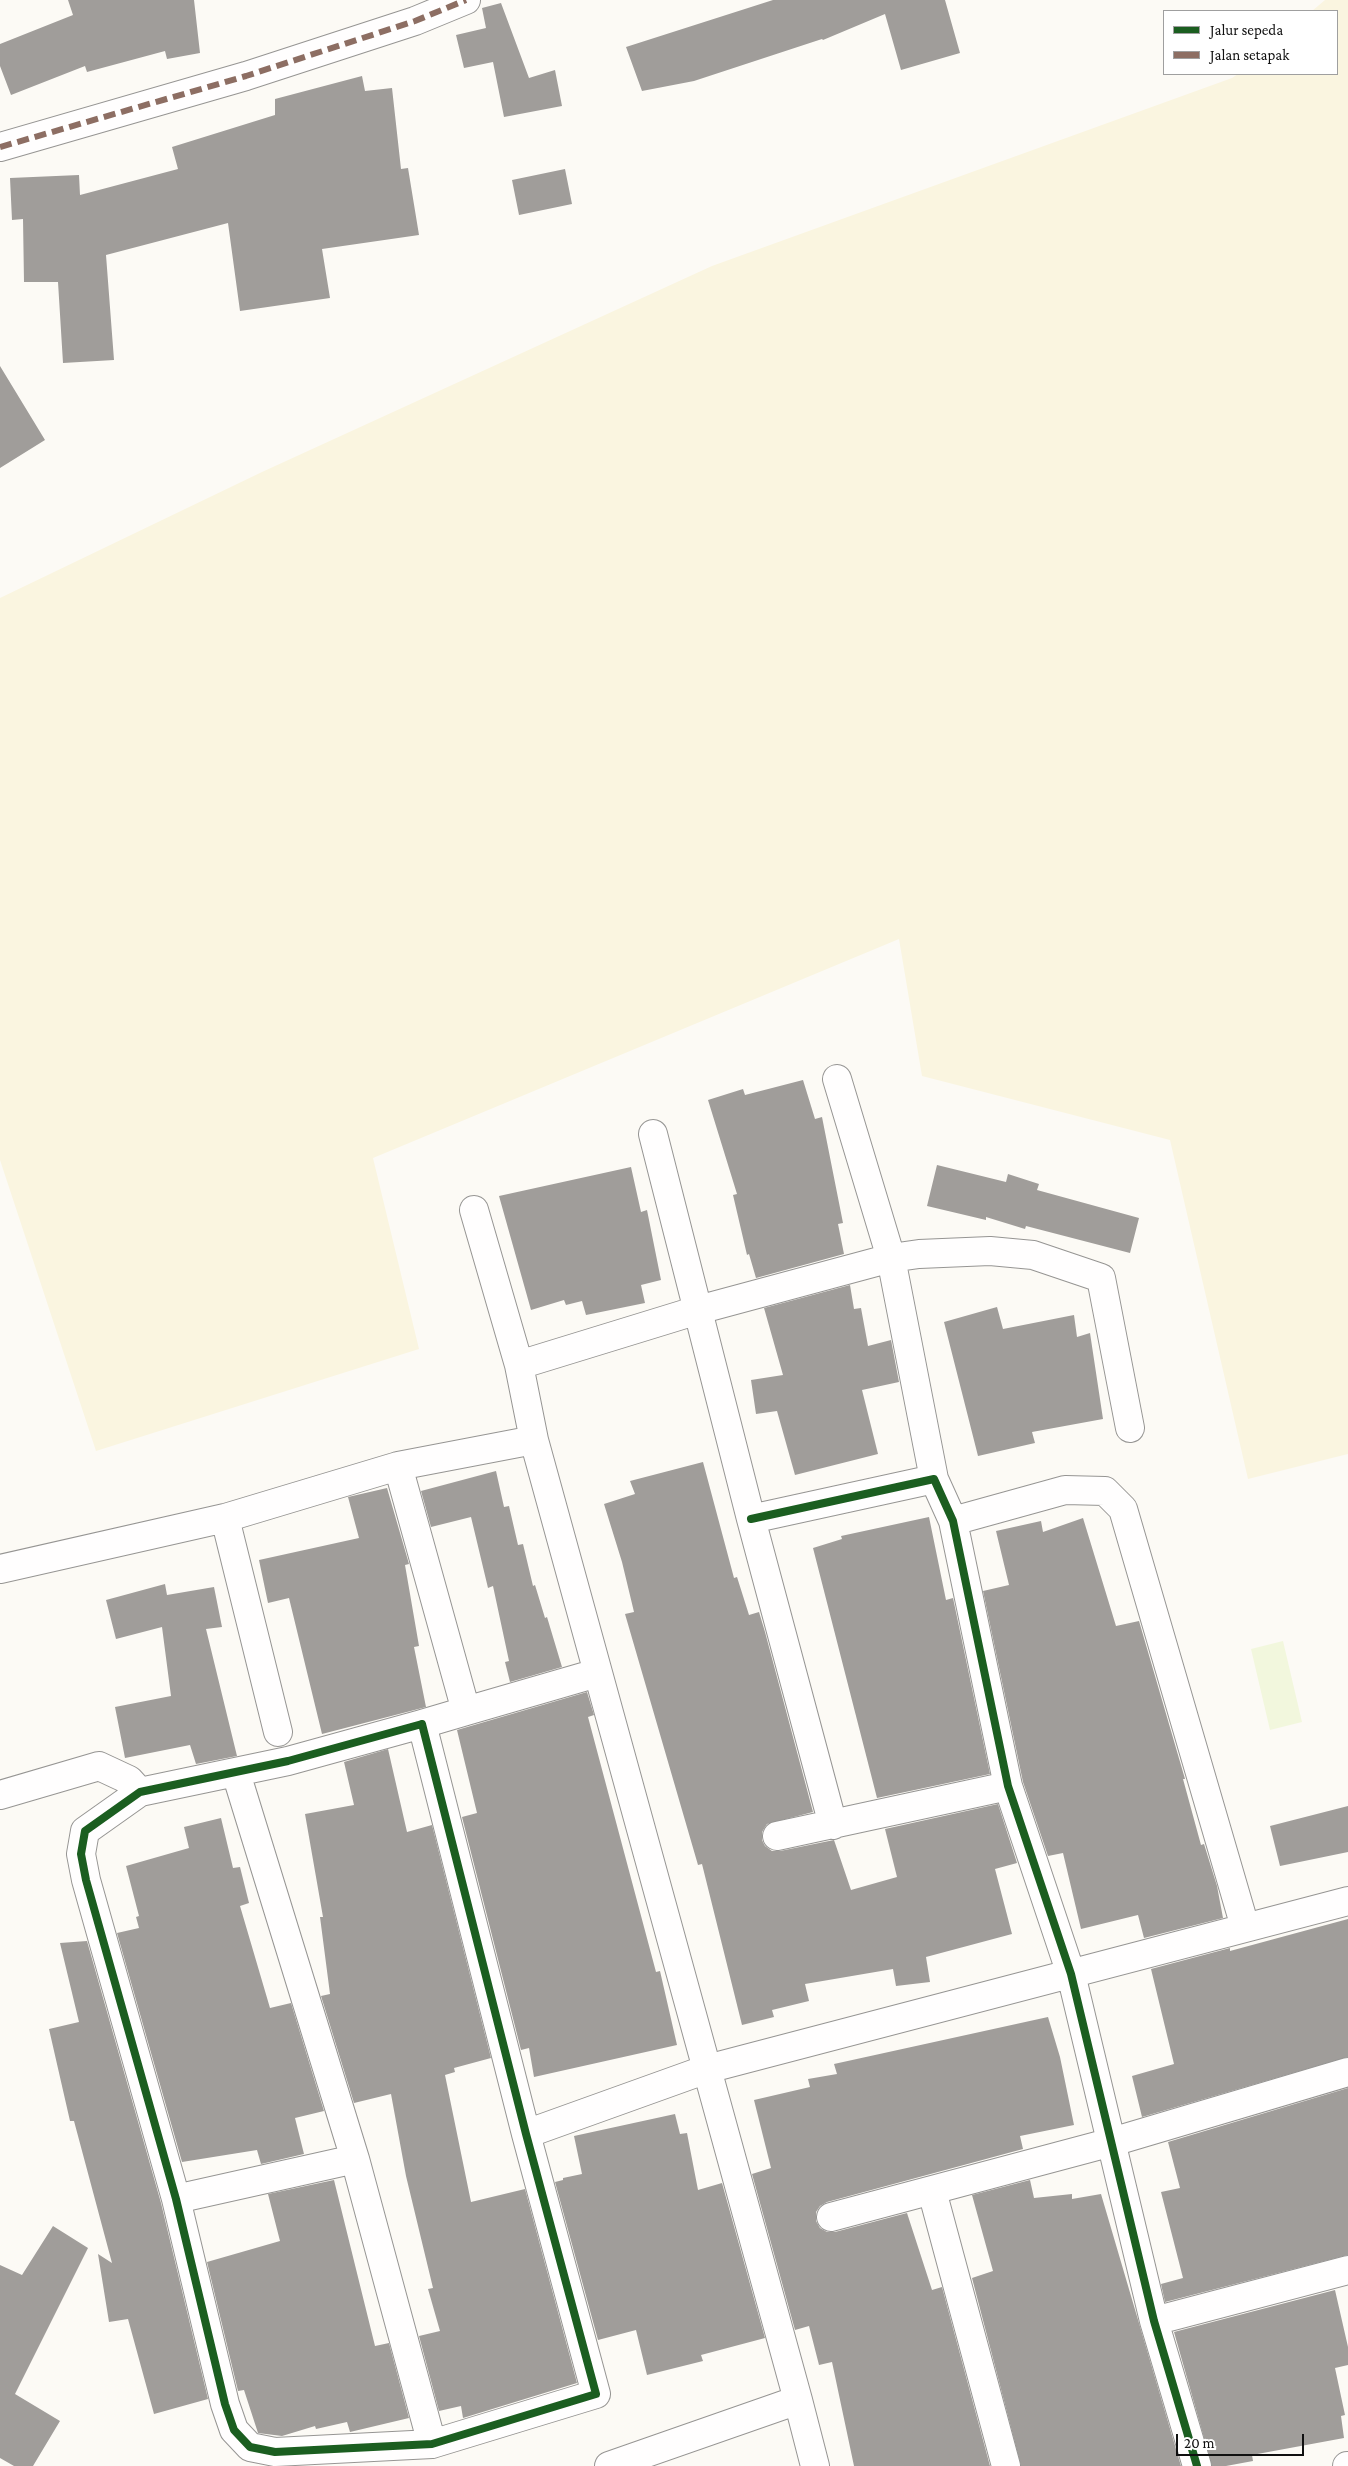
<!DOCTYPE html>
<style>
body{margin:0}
#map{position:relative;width:1348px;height:2466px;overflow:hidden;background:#fcfaf5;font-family:"Crimson Pro",serif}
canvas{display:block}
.legend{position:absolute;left:1163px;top:10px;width:175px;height:65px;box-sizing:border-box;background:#fff;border:1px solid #9f9f9f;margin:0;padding:6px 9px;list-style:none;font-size:15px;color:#101010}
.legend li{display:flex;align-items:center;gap:10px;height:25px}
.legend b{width:25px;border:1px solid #9f9f9f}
.scale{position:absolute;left:1176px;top:2434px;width:128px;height:22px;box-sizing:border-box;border:2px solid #101010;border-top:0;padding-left:6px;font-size:15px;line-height:18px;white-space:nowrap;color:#101010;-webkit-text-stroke:4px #fff;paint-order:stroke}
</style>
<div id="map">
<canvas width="1348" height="2466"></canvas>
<ul class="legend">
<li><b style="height:6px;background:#1b5e20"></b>Jalur sepeda</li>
<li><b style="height:6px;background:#8d6e63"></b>Jalan setapak</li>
</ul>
<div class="scale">20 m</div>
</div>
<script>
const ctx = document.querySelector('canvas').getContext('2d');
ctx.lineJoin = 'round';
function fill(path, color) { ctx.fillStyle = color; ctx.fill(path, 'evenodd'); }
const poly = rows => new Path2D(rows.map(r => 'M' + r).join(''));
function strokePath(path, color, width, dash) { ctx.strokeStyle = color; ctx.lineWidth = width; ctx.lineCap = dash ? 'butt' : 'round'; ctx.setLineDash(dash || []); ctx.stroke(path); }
fill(poly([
 [1325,0,1348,0,1348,1454,1248,1479,1170,1140,922,1076,899,939,373,1158,419,1349,96,1451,0,1160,0,598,262,472,712,266,1232,78,1238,74,1337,74,1337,11,1312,11]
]), '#faf5e0');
fill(poly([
 [1283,1641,1302,1722,1270,1730,1251,1649]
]), '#f2f7dd');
fill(poly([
 [68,0,194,0,200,53,167,59,165,51,87,72,85,66,11,95,0,66,0,44,73,15],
 [773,0,945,0,960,53,901,70,885,14,823,40,822,39,694,81,642,91,626,47],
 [501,3,529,78,555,70,562,106,504,117,493,62,464,68,456,35,486,28,482,8],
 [362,76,365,91,392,88,401,169,408,168,419,235,322,249,330,298,240,311,228,223,106,255,114,360,63,363,58,282,24,282,23,219,12,220,10,178,79,175,80,195,178,169,172,147,275,115,275,99],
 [565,169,572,204,519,215,512,180],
 [0,366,45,440,0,468],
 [803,1080,815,1119,822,1117,843,1223,838,1224,844,1254,756,1278,749,1254,747,1255,733,1195,737,1194,708,1100,743,1089,745,1095],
 [937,1165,1006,1182,1008,1174,1039,1184,1037,1190,1139,1218,1130,1253,1026,1226,1025,1229,986,1217,986,1220,927,1206],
 [631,1167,641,1212,647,1210,661,1280,641,1285,645,1303,586,1315,582,1301,566,1305,564,1300,531,1310,499,1196],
 [850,1285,854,1309,861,1308,868,1346,891,1340,899,1382,862,1390,878,1454,795,1475,777,1411,756,1414,751,1380,783,1375,764,1308],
 [997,1307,1003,1329,1074,1315,1077,1337,1090,1333,1103,1419,1032,1432,1035,1443,978,1456,944,1322],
 [703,1462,734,1578,737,1577,749,1615,759,1612,765,1632,813,1812,767,1824,762,1832,762,1840,765,1846,772,1851,780,1851,834,1840,851,1890,897,1877,885,1829,998,1804,1017,1863,995,1869,1012,1934,926,1957,930,1982,896,1986,893,1969,805,1984,809,2001,772,2010,774,2017,742,2025,702,1864,698,1865,625,1614,634,1612,622,1562,604,1504,635,1494,630,1481],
 [496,1471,504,1507,509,1506,518,1545,523,1544,533,1586,535,1585,545,1618,547,1617,562,1667,510,1682,505,1662,509,1661,493,1586,488,1588,471,1517,431,1527,421,1491],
 [387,1488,409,1564,405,1565,419,1646,414,1647,426,1707,322,1734,289,1598,268,1603,259,1560,359,1538,348,1497],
 [929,1517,946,1600,953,1598,990,1774,877,1798,813,1548,842,1539,841,1536],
 [1083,1518,1116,1626,1139,1621,1185,1779,1183,1779,1201,1845,1204,1844,1217,1886,1223,1918,1144,1938,1138,1915,1081,1929,1063,1853,1048,1856,1023,1782,983,1591,1009,1585,996,1531,1041,1521,1043,1532],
 [165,1584,167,1595,214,1587,222,1627,206,1629,237,1756,196,1764,190,1745,125,1758,115,1707,171,1696,162,1627,116,1639,106,1600],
 [587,1692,594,1715,588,1717,656,1972,660,1971,677,2045,534,2077,529,2048,521,2050,462,1817,477,1813,457,1730],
 [388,1749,407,1832,432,1825,491,2058,454,2068,455,2072,445,2075,471,2202,525,2189,577,2383,463,2418,461,2406,439,2411,419,2336,440,2331,428,2289,433,2288,406,2176,391,2094,354,2103,321,1996,330,1994,320,1917,323,1917,305,1814,354,1805,344,1762],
 [1348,1806,1348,1852,1280,1866,1270,1826],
 [221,1818,233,1868,240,1867,249,1903,240,1906,270,2008,291,2003,324,2111,295,2118,304,2154,261,2164,257,2150,182,2162,117,1933,139,1928,136,1917,139,1916,126,1866,189,1848,184,1827],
 [1348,1919,1348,2057,1142,2117,1132,2076,1174,2064,1151,1969,1230,1948,1230,1951],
 [87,1941,161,2203,208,2399,154,2414,128,2319,109,2322,98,2254,112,2263,74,2121,70,2121,49,2029,79,2022,60,1943],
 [1048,2017,1060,2057,1074,2125,1020,2136,1023,2149,827,2202,820,2206,816,2212,816,2221,820,2228,827,2232,835,2232,907,2213,932,2290,942,2287,990,2466,854,2466,832,2362,819,2365,809,2326,795,2330,752,2174,771,2168,754,2100,810,2087,808,2079,837,2074,834,2064],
 [1348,2088,1348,2255,1165,2302,1161,2284,1183,2278,1161,2192,1180,2188,1168,2142],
 [675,2114,680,2134,687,2133,698,2190,722,2183,765,2338,701,2355,703,2361,647,2375,636,2330,598,2340,555,2182,563,2180,563,2178,582,2174,574,2136],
 [334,2180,375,2346,389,2343,409,2418,350,2432,347,2422,316,2429,315,2426,282,2436,258,2433,244,2390,238,2391,207,2262,280,2241,268,2194],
 [1030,2180,1034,2198,1072,2194,1072,2199,1101,2194,1181,2466,1021,2466,972,2278,993,2271,972,2195],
 [53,2226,88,2248,15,2394,60,2421,33,2466,14,2466,0,2458,0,2265,22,2275],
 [1335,2290,1348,2347,1348,2365,1335,2368,1345,2415,1341,2416,1344,2438,1252,2455,1253,2461,1226,2466,1212,2466,1174,2332]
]), '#a09d9a');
const minor = poly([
 [0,147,246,76,415,21,466,0],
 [837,1079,891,1258,934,1479],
 [653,1134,751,1519,833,1825],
 [474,1210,519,1365,534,1440,798,2400,815,2466],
 [519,1365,698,1310,891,1258,919,1254,990,1251,1033,1255,1101,1278,1130,1428],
 [398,1466,466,1711,422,1724],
 [225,1518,278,1732],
 [751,1519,934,1479,953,1521,1008,1786,1071,1974,1154,2321,1197,2466],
 [953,1521,1065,1490,1105,1491,1123,1509,1245,1927],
 [0,1569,225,1518,398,1466,534,1440],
 [466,1711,597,1673],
 [422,1724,526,2134,596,2394,432,2444,275,2452,250,2447,234,2430,225,2404,176,2199,86,1880,81,1854,85,1831,140,1792,288,1761,422,1724],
 [236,1773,355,2159,432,2444],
 [0,1795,99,1766,129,1780,140,1792],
 [777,1836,1008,1786],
 [526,2134,707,2069,1348,1901],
 [932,2191,1006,2466],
 [176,2199,355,2159],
 [831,2217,1112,2142,1348,2072],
 [1154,2321,1348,2270],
 [609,2466,798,2400],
 [1347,2466,1348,2466]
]);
strokePath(minor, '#969593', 30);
strokePath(minor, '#fffefe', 28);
strokePath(poly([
 [0,147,246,76,415,21,466,0]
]), '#8d6e63', 6, [12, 6]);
strokePath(poly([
 [751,1519,934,1479,953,1521,1008,1786,1071,1974,1154,2321,1197,2466],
 [422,1724,526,2134,596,2394,432,2444,275,2452,250,2447,234,2430,225,2404,176,2199,86,1880,81,1854,85,1831,140,1792,288,1761,422,1724]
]), '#1b5e20', 8);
</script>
